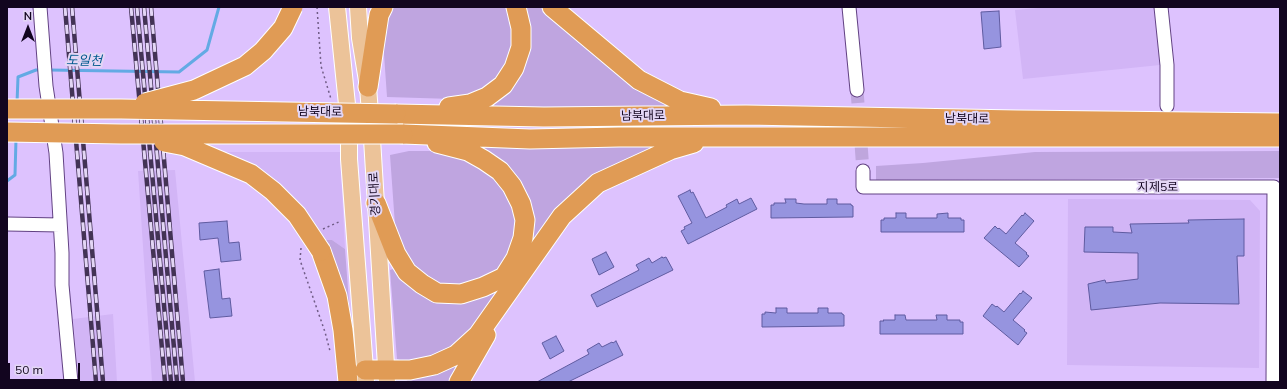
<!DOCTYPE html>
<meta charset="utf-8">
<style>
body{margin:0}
#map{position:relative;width:1287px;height:389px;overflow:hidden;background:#ddc2fe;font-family:Mulish,sans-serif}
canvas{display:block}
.frame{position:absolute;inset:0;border:8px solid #12051f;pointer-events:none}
.north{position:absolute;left:8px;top:8px;width:40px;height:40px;-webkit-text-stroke:3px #e3d6f5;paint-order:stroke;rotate:0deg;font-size:11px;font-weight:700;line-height:16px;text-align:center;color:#12051f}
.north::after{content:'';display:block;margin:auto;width:14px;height:18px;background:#12051f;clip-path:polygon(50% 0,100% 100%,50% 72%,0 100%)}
.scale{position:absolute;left:8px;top:363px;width:72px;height:18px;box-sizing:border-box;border:2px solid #12051f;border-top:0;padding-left:5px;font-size:12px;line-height:14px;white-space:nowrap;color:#12051f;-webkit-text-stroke:3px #e3d6f5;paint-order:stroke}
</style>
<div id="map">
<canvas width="1287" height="389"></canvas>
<div class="frame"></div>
<div class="north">N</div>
<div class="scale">50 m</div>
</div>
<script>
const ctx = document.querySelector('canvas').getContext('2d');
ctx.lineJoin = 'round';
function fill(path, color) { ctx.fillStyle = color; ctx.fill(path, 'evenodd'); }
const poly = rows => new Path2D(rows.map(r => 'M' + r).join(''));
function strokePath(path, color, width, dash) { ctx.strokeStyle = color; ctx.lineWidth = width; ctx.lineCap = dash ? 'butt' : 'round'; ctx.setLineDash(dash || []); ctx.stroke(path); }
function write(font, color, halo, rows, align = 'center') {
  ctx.font = font + ' Mulish,"Noto Sans KR",sans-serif'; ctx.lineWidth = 4; ctx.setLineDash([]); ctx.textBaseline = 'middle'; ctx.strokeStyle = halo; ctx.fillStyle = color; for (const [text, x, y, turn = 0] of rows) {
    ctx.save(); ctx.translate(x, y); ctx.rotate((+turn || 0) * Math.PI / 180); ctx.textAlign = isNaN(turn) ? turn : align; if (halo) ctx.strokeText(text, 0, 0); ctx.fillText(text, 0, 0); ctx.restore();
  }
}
fill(poly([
 [1050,7,1155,7,1160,65,1023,79,1015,10],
 [211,152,340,152,345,249,332,240,321,240],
 [175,170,195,382,152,382,138,171],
 [1068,199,1250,200,1260,211,1259,368,1067,365],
 [113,314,117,382,79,382,73,319]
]), '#d2b5f6');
fill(poly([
 [388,7,507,7,512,19,513,49,503,72,482,91,453,99,387,97,383,40],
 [522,7,543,7,686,107,481,108,505,92],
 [609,146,660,147,631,158,526,259,451,354,411,364,397,359,390,270,393,269,416,289,503,281,527,216,472,148],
 [409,151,443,151,458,155,494,173,517,212,513,246,497,272,479,283,437,288,399,251,395,225,390,155],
 [1280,151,1280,178,876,180,876,166,923,163,1035,152],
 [321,240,332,240,345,249,355,382],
 [467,355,452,382,405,382,409,379]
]), '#bfa5e0');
strokePath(poly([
 [49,70,179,72,207,50,219,7],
 [17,103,18,77,36,70,41,70],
 [7,181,15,175,16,139]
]), '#63aae4', 3);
const building = poly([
 [999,11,1001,47,984,49,981,12,999,11],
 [690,190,691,193,693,192,706,218,727,207,726,205,737,199,739,204,751,198,757,209,688,244,681,231,685,229,684,227,692,223,678,196,690,190],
 [785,199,796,199,796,203,804,204,827,204,827,199,837,199,837,204,851,204,851,205,853,206,853,217,771,218,771,205,774,205,774,203,786,203,785,199],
 [896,213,906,213,906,218,937,218,937,214,948,213,948,218,961,218,961,220,964,220,964,232,881,232,881,220,884,220,884,218,896,218,896,213],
 [1025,213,1034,221,1015,243,1027,253,1026,254,1029,256,1019,267,984,238,995,226,998,229,999,228,1006,234,1022,215,1023,216,1025,213],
 [1244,219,1244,256,1237,256,1239,304,1160,303,1091,310,1088,284,1105,280,1106,283,1138,279,1138,253,1084,252,1085,227,1113,227,1113,232,1132,233,1130,224,1189,223,1188,220,1244,219],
 [227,221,229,243,239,242,241,260,221,262,218,238,200,240,199,223,227,221],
 [606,252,614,267,599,275,592,259,606,252],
 [662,257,663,258,666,257,673,270,597,307,591,295,639,270,636,265,649,258,652,263,662,257],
 [219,269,222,299,230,298,232,316,210,318,204,271,219,269],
 [1023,291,1032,298,1013,320,1025,330,1024,331,1027,333,1018,345,983,316,992,304,996,307,997,306,1004,312,1020,293,1021,294,1023,291],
 [776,308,787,308,787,313,818,313,818,308,828,308,828,313,842,313,842,314,844,315,844,326,762,327,762,314,765,314,765,312,776,313,776,308],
 [895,315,905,315,906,320,937,320,936,315,947,315,947,320,960,320,960,322,963,322,963,334,880,334,880,321,884,321,883,320,895,320,895,315],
 [556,336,564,351,550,359,542,343,556,336],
 [616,341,623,355,568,382,537,382,589,354,587,350,599,343,602,347,612,342,613,343,616,341]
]);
fill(building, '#9694df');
strokePath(building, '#5f5ba0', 1);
strokePath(poly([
 [857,90,863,171]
]), '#bfa6dd', 13, [13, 6]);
const minor = poly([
 [40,7,46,86,56,153,62,253,62,285,71,382],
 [849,7,857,90],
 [1161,7,1167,65,1167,106],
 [863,171,863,187,1274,187,1273,382],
 [7,224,60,225]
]);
const major = poly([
 [337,7,349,124,349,159,366,382],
 [358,7,360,38,368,87,372,139,387,382]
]);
const highway = poly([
 [552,7,639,80,680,101,711,108],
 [368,87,379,15,383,7],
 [449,107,470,104,487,97,503,85,514,68,521,47,521,28,516,7],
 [396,114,544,117,746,115,1017,120,1280,123],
 [403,134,530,139,619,137,1280,137],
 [376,203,396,254,407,272,422,284,437,293,461,294,483,287,504,277,516,258,523,238,525,220,521,204,512,186,500,171,484,160,468,151,437,143],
 [321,251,337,296,343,330,348,382],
 [365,370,410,370,434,365,456,355,478,335,562,216,598,183,670,150,694,143],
 [459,382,486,335]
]);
strokePath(minor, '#624283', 15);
strokePath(major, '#fff', 18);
strokePath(highway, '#fff', 21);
strokePath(poly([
 [317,7,321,66,331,99],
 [323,229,341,221],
 [301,248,300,260,325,332,330,351]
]), '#705c86', 1.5, [2, 3]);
strokePath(minor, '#fff', 13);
strokePath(major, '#ecc399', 16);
strokePath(highway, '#e09b55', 19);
const rail = poly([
 [65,7,96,382],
 [72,7,103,382],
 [131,7,165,382],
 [137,7,171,382],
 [144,7,177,382],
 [151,7,183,382]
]);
strokePath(rail, '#433355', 4.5);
strokePath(rail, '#e3d6f5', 3, [9]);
const highwayBridge = poly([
 [145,103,194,90,245,66,263,51,283,28,293,7],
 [7,109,121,109,396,114],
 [7,132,121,134,403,134],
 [164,142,185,146,251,174,273,191,297,215,321,251]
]);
strokePath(highwayBridge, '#fff', 21, []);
strokePath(highwayBridge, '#e09b55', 19);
write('12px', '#12051f', '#e3d6f5', [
 ["남북대로",320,112,1],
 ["남북대로",643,116,-1],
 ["남북대로",967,119,1],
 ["지제5로",1158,187],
 ["경기대로",375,194,-93]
]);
write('italic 13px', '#00598e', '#e3d6f5', [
 ["도일천",84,61,1]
]);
</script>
